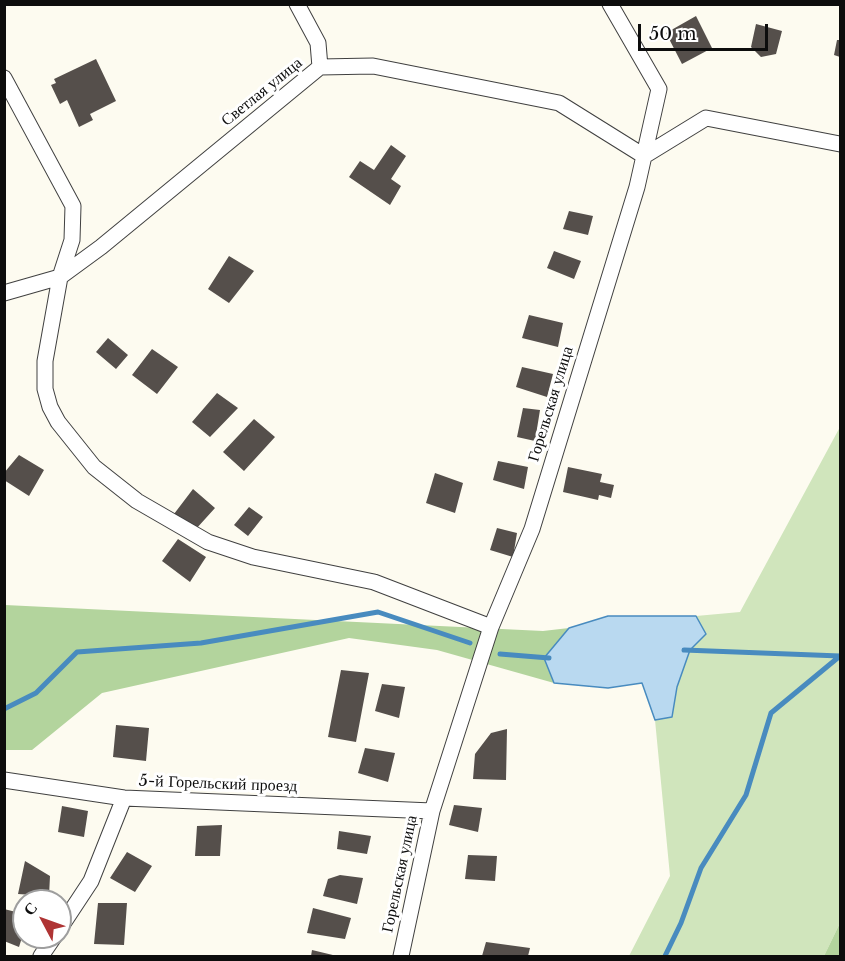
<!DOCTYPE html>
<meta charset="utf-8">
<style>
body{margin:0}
#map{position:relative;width:845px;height:961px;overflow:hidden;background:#fdfbf0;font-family:"Libre Baskerville",serif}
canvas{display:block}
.frame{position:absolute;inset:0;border:6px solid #0d0d0d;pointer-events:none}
.north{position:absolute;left:12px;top:889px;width:60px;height:60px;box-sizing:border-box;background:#fff;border:2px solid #9e9e9e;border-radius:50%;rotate:311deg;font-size:16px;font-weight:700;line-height:24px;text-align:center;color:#0d0d0d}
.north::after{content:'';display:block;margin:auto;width:21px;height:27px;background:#af3434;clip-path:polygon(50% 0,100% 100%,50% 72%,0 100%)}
.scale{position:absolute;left:638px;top:24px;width:130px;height:27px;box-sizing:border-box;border:3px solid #0d0d0d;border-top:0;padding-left:8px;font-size:18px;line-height:21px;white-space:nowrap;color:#0d0d0d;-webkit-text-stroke:4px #fff;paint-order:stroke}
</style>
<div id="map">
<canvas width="845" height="961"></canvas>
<div class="frame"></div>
<div class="north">С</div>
<div class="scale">50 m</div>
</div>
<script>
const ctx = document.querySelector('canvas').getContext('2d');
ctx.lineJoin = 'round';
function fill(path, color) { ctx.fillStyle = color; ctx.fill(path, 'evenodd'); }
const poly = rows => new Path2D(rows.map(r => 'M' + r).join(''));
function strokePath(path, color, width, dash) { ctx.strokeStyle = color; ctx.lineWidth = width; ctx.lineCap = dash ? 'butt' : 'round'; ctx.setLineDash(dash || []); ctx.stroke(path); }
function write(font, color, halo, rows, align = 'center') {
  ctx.font = font + ' "Libre Baskerville",serif'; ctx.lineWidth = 6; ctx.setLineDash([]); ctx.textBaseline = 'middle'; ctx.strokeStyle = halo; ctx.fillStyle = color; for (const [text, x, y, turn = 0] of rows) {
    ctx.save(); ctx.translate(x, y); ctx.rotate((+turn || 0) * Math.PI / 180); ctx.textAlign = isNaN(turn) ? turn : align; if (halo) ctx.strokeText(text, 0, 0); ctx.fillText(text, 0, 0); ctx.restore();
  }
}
fill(poly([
 [840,427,839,925,824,956,629,956,670,876,655,720,672,717,677,686,690,649,706,634,696,616,740,612]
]), '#d0e5bc');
fill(poly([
 [5,605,543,631,569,628,544,658,554,683,437,650,349,638,102,693,32,750,5,750],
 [840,920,840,956,824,956,839,925]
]), '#b3d49d');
const water = poly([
 [608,616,696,616,706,634,690,650,677,687,672,717,655,720,642,683,608,688,554,683,544,658,569,628,608,616]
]);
fill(water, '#b9d9f0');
strokePath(water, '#488bbf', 1.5);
strokePath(poly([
 [684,650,840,656],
 [500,654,549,658],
 [4,709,36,693,77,652,201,643,378,612,470,643],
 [665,956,681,923,701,868,746,795,771,713,840,656]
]), '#488bbf', 5);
fill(poly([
 [696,16,712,48,682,64,666,33],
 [756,24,782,31,776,54,761,57,751,47],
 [837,40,840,40,840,57,834,55],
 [96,59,116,101,90,114,93,120,79,127,67,100,60,104,51,85,56,83,54,79],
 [391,145,406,156,391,179,401,186,390,205,349,177,360,161,374,170],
 [569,211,593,216,588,235,563,229],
 [554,251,581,261,574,279,547,268],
 [229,256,254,271,229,303,208,289],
 [529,315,563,323,558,347,522,338],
 [108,338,128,355,116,369,96,352],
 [152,349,178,367,157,394,132,375],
 [522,367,553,374,547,397,516,387],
 [217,393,238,408,210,437,192,422],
 [523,408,540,410,535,441,517,437],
 [254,419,275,437,244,471,223,452],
 [19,455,44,470,29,496,4,480,4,473],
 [498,461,528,467,524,489,493,480],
 [568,467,602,474,600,482,614,485,611,498,599,495,598,500,563,492],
 [435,473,463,483,455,513,426,503],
 [193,489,215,508,196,529,174,514],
 [249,507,263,517,248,536,234,525],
 [497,528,517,533,513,557,490,550],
 [178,539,206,557,190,582,162,561],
 [341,670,369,673,356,742,328,737],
 [382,684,405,687,399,718,375,711],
 [116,725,149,728,146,761,113,757],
 [507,729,506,780,473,779,475,754,491,733],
 [365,748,395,753,388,782,358,773],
 [454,805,482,808,478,832,449,825],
 [62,806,88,811,84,837,58,832],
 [222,825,220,856,195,856,197,826],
 [339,831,371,836,367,854,337,849],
 [127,852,152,866,135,892,110,878],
 [468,855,497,856,495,881,465,879],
 [25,861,50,876,49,896,18,894],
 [340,875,363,878,357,904,323,896,328,879],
 [98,903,127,903,124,945,94,944],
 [313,908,351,918,345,939,307,933],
 [4,909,24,914,24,931,19,947,4,941],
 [486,942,530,948,528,956,482,956],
 [312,950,337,956,311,956]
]), '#554f4b');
const street = poly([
 [297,4,318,43,320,67],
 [4,78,73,206,72,240,60,277,45,361,45,389,50,407,58,422,94,467,137,501,208,542,253,557,374,582,491,627],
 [4,293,60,277,101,247,320,67,373,66,559,103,644,156,706,118,840,144],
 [4,780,124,798,432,811],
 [60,928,91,881,124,798],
 [41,956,54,937],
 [401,956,432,811,491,627,532,529,637,187,659,89,610,4]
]);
strokePath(street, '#404040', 17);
strokePath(street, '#fff', 15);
write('16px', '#0d0d0d', '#fff', [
 ["Светлая улица",262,92,-39],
 ["Горельская улица",551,404,-73],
 ["5-й Горельский проезд",218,784,2],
 ["Горельская улица",400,874,-78]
]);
</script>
